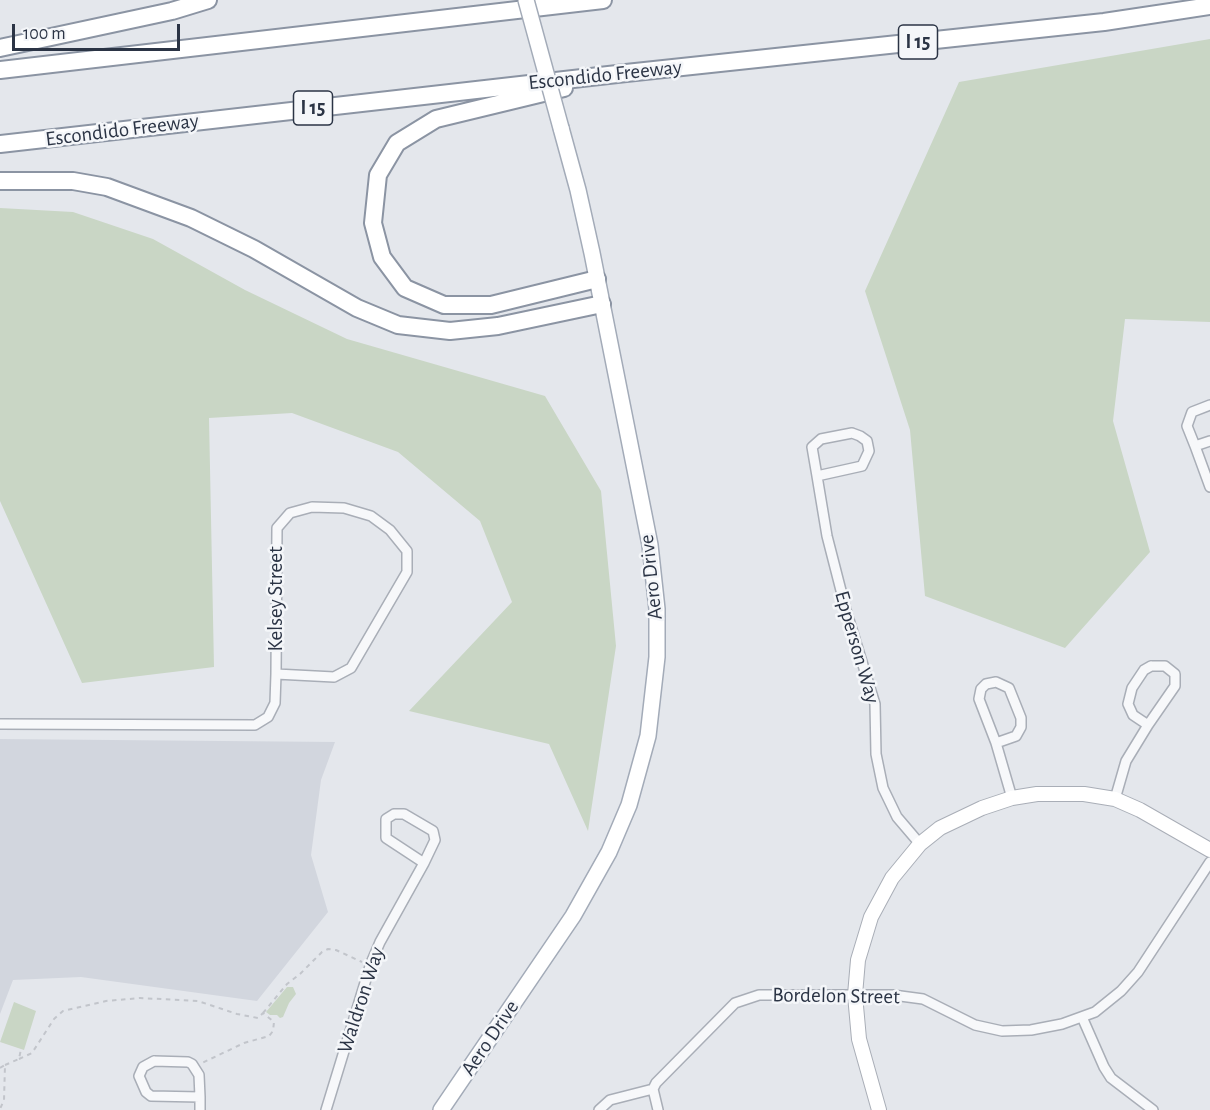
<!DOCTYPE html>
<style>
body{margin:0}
#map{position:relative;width:1210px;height:1110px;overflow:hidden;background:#e4e7ec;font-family:"Alegreya Sans",sans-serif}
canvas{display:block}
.scale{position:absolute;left:12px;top:24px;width:168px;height:27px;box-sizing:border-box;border:3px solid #2b3445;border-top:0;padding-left:8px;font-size:18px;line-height:21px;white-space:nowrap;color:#2b3445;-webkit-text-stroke:4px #f4f6f9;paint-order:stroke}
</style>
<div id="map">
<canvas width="1210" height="1110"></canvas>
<div class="scale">100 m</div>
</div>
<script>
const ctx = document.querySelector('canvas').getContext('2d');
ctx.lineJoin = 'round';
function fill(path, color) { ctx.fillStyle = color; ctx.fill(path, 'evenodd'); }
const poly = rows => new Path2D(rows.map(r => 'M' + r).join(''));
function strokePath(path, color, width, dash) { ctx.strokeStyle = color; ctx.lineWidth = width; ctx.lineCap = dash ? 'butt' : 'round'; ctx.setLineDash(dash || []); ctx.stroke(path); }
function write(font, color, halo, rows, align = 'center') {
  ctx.font = font + ' "Alegreya Sans",sans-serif'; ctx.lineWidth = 5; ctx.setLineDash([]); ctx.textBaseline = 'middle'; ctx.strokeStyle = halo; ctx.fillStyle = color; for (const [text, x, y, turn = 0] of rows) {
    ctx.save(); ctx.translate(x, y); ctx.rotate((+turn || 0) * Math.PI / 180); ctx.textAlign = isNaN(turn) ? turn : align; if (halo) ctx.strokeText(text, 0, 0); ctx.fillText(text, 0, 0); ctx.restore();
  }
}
fill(poly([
 [0,739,335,742,321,780,311,855,328,912,257,1001,81,977,13,980,0,1014]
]), '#d2d6de');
fill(poly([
 [1210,39,1210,322,1125,319,1113,421,1150,552,1065,648,925,596,910,430,865,291,959,82],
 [0,208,73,212,153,239,245,290,347,339,545,396,601,491,616,646,588,831,549,744,409,711,512,602,480,521,398,452,292,413,209,418,214,667,82,683,0,501],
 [287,987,293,987,296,994,289,1003,283,1017,280,1018,277,1015,270,1015,266,1012],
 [14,1002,36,1011,24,1050,0,1042]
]), '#c9d6c5');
const street = poly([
 [1210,405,1192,412,1187,426,1195,446,1210,441],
 [852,433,860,436,867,441,869,451,862,466,817,476,812,447,821,439,852,433],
 [1195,446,1210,487],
 [817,476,827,536,846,610,875,704,876,754,883,788,897,817,920,844],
 [312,507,344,508,371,516,390,530,407,551,407,572,351,668,334,677,276,674,277,528,290,513,312,507],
 [1151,666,1165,666,1175,674,1175,686,1148,725,1133,715,1128,704,1132,688,1144,670,1151,666],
 [996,682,1009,688,1021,718,1021,727,1016,736,996,743,979,699,981,689,986,684,996,682],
 [0,724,255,725,268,717,275,703,276,674],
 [996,743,1012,798],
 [1115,799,1126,761,1148,725],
 [394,814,404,814,433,831,435,840,424,863,386,838,386,819,394,814],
 [1082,1017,1104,1067,1111,1078,1153,1110],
 [154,1061,188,1062,192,1064,199,1075,200,1097,151,1096,146,1092,139,1076,143,1067,154,1061],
 [200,1097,200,1110],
 [326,1110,371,963,380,942,424,863],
 [599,1110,610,1100,653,1089],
 [658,1110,653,1089,656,1083,735,1003,759,995,893,995,923,999,975,1025,1002,1031,1031,1030,1062,1024,1095,1012,1121,991,1138,972,1210,862]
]);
const secondary = poly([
 [879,1110,859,1039,855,995,858,960,871,917,892,878,920,844,940,828,982,808,1012,798,1037,794,1084,794,1115,799,1140,810,1210,850]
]);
const primary = poly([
 [441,1110,573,916,609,852,629,805,648,736,657,657,657,609,650,545,592,253,578,190,561,128]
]);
const highway = poly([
 [0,48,172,11,208,0],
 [0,70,603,0],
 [564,88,436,119,397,143,378,175,373,223,382,257,405,288,444,305,491,305,597,279],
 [0,144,626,73,1104,22,1210,6],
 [0,181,73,181,107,187,191,218,254,249,357,308,398,325,450,331,498,326,602,304]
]);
strokePath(street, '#a9aeb7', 12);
strokePath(secondary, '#a9aeb7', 16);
strokePath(primary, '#a3abb8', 18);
strokePath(highway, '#8b94a3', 20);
strokePath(poly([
 [263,1013,287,984,300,974,322,952,328,949,336,950,362,962],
 [19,1059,32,1053,54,1019,63,1011,106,1001,140,998,198,1001,237,1014,258,1018,263,1013,274,1022,273,1031,269,1036,244,1043,202,1063],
 [5,1065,19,1059,21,1049],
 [0,1068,5,1065,4,1100,0,1109]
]), '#c2c5cb', 2, [4.5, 4.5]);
strokePath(street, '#f7f8fa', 9);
strokePath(secondary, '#fff', 14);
strokePath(primary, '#fff', 15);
strokePath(highway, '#fff', 16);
const primaryBridge = poly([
 [526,0,561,128]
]);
strokePath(primaryBridge, '#a3abb8', 18, []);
strokePath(primaryBridge, '#fff', 15);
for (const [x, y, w] of [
 [918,42,39],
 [313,108,39]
]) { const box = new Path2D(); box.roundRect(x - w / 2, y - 17, w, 34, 4.5); ctx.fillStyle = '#f4f6f9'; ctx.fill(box); strokePath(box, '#2b3445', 1.5); }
write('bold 20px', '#2b3445', null, [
 ["I 15",918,42],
 ["I 15",313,108]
]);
write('21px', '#2b3445', '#f4f6f9', [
 ["Escondido Freeway",605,75,-6],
 ["Escondido Freeway",122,130,-7],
 ["Aero Drive",651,577,-96],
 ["Kelsey Street",276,599,-90],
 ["Epperson Way",857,647,74],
 ["Bordelon Street",836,996,1],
 ["Waldron Way",361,1000,-72],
 ["Aero Drive",490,1038,-56]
]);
</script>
